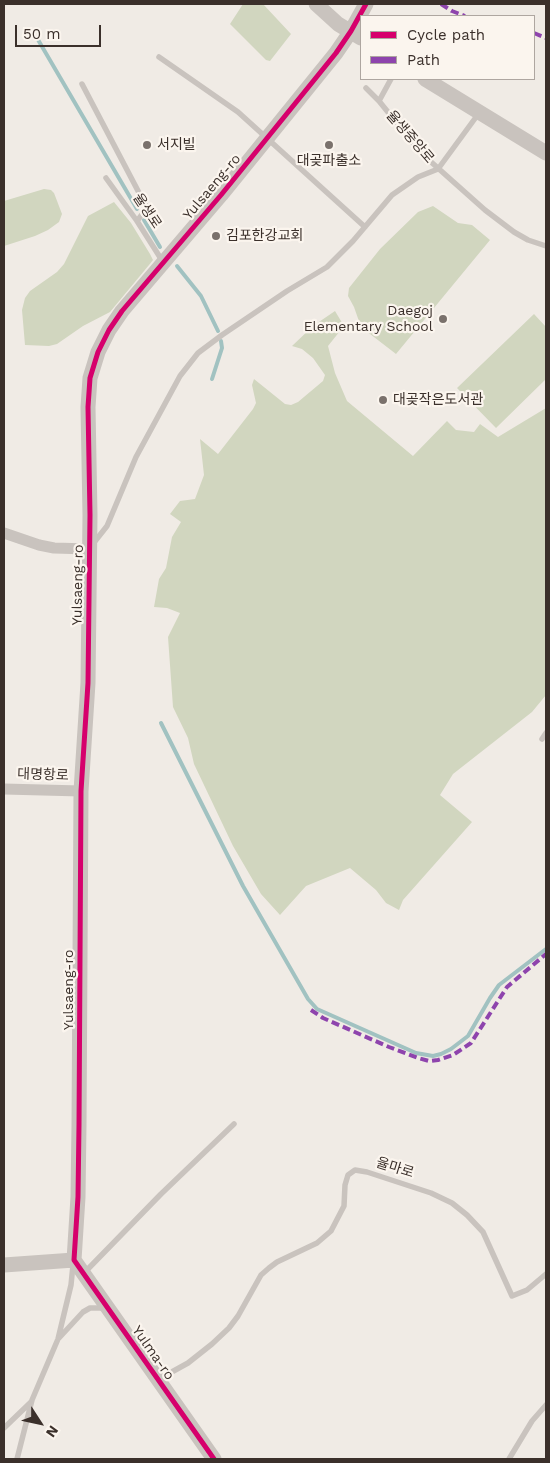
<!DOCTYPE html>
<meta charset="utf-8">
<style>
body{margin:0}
#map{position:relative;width:550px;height:1463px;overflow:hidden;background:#f0ebe5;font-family:"Work Sans",sans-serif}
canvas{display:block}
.frame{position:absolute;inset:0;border:5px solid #3b302b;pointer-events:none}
.legend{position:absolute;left:360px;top:15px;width:175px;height:65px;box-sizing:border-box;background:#fbf5ee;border:1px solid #aea6a0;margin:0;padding:6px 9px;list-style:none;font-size:15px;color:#3b302b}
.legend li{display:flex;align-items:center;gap:10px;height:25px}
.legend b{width:25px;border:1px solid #aea6a0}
.north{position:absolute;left:15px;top:1398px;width:50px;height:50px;-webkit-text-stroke:4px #fbf5ee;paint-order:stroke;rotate:125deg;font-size:14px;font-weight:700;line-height:20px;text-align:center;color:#3b302b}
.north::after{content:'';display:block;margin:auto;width:18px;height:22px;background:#3b302b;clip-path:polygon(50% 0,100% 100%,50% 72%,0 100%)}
.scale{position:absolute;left:15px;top:25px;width:86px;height:22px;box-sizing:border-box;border:2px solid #3b302b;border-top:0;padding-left:6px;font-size:15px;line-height:18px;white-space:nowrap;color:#3b302b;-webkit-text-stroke:4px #fbf5ee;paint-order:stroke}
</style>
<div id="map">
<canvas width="550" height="1463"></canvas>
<div class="frame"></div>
<ul class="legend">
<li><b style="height:6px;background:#d6006c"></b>Cycle path</li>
<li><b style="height:6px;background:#8e44ad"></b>Path</li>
</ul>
<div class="north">N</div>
<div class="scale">50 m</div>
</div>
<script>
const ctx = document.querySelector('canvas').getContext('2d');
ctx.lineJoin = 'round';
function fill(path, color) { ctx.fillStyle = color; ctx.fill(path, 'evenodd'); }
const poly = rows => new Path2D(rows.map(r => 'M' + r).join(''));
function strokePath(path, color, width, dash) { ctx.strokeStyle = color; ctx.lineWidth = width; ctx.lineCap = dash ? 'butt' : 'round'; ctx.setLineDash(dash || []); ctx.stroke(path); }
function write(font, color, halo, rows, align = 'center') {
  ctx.font = font + ' "Work Sans","Noto Sans KR",sans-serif'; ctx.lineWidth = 4.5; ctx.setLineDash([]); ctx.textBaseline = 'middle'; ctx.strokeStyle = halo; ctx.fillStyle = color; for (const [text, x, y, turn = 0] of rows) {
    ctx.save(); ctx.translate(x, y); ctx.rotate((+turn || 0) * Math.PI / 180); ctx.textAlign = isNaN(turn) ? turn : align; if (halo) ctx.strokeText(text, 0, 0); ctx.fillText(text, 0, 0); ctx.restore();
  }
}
fill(poly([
 [243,4,263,4,291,34,270,61,266,60,230,24],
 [44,189,51,190,54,193,62,214,59,222,48,230,35,236,4,246,4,201],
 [114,202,131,223,150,254,153,260,149,265,110,312,83,326,57,344,49,346,25,345,22,310,25,298,30,291,57,272,64,264,88,216],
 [433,206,458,223,472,225,490,240,396,354,361,327,354,307,348,296,349,288,380,249,418,212],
 [335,311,344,326,328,346,335,373,347,401,413,456,447,421,456,430,474,432,480,424,498,437,546,408,546,695,532,712,453,774,440,795,472,822,403,900,399,910,386,903,376,890,350,868,306,886,280,915,261,894,233,846,194,764,188,738,173,707,168,637,180,613,167,608,154,607,159,579,166,568,172,537,181,522,170,514,180,501,195,499,204,475,200,439,218,454,253,409,256,403,252,385,254,379,285,404,291,405,298,402,323,381,325,375,313,358,302,349,292,346,313,326],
 [534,314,546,327,546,379,496,428,457,388]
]), '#d1d6bf');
strokePath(poly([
 [37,38,137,209],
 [144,220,160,247],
 [177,266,201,296,218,331],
 [212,379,222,348,221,341],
 [161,723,243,886,308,999,317,1009,416,1053,433,1056,441,1054,451,1049,468,1036,490,998,499,985,546,949]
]), '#a1c2c1', 4);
strokePath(poly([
 [159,57,238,112,365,227],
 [391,79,379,101,421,153,485,210,514,232,528,240,546,246],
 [82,84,147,208,137,221],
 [366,88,379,101],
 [106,178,137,221,163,262],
 [92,545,107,526,136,457,180,376,198,353,222,335,287,291,327,267,353,241,392,195,418,177,438,169,479,113],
 [542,739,546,733],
 [85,1272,161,1194,234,1124],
 [59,1338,83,1312,90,1308,105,1308],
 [159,1379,188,1363,212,1344,229,1328,238,1316,261,1275,269,1268,277,1262,317,1243,331,1231,344,1206,345,1185,348,1175,355,1170,367,1172,431,1193,452,1203,467,1215,483,1232,512,1296,527,1290,546,1274],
 [4,1428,31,1402],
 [17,1459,32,1400,58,1339,71,1285,73,1265],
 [509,1459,532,1421,546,1405]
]), '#c9c3be', 5.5);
strokePath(poly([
 [4,533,39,545,54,548,89,549],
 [4,789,81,791]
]), '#c9c3be', 11);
strokePath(poly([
 [316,4,338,24,361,38],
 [425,79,546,153],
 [74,1260,78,1197,79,1125,81,791,88,683,90,515,88,407,90,378,98,352,109,330,122,311,221,195,336,53,351,31,366,4],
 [74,1260,214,1459],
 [4,1265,74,1260]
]), '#c9c3be', 15);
strokePath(poly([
 [441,4,452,11,465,16],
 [534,33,546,38],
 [311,1010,323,1018,389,1047,418,1058,429,1061,438,1060,453,1055,471,1043,507,987,546,954]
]), '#8e44ad', 4, [8, 4]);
strokePath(poly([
 [214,1459,74,1260,78,1197,79,1125,81,791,88,683,90,515,88,407,90,378,98,352,109,330,122,311,221,195,336,53,351,31,366,4]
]), '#d6006c', 5);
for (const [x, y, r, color] of [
 [147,145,5,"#7a716c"],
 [329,145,5,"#7a716c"],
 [216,236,5,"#7a716c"],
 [443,319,5,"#7a716c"],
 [383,400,5,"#7a716c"]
]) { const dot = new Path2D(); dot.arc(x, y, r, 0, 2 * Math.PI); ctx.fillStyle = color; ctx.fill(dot); strokePath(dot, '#fbf5ee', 2); }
write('14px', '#3b302b', '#fbf5ee', [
 ["율생중앙로",410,137,49],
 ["Yulsaeng-ro",212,187,-50],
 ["율생로",147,211,56],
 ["Yulsaeng-ro",78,585,-89],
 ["대명항로",43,775,2],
 ["Yulsaeng-ro",69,990,-90],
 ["율마로",395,1168,17],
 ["Yulma-ro",153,1353,55]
]);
write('14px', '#3b302b', '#fbf5ee', [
 ["서지빌",157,145],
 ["대곶파출소",329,161,"center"],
 ["김포한강교회",226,236],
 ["Daegoj",433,311,"right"],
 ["Elementary School",433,327,"right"],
 ["대곶작은도서관",393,400]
], 'left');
</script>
